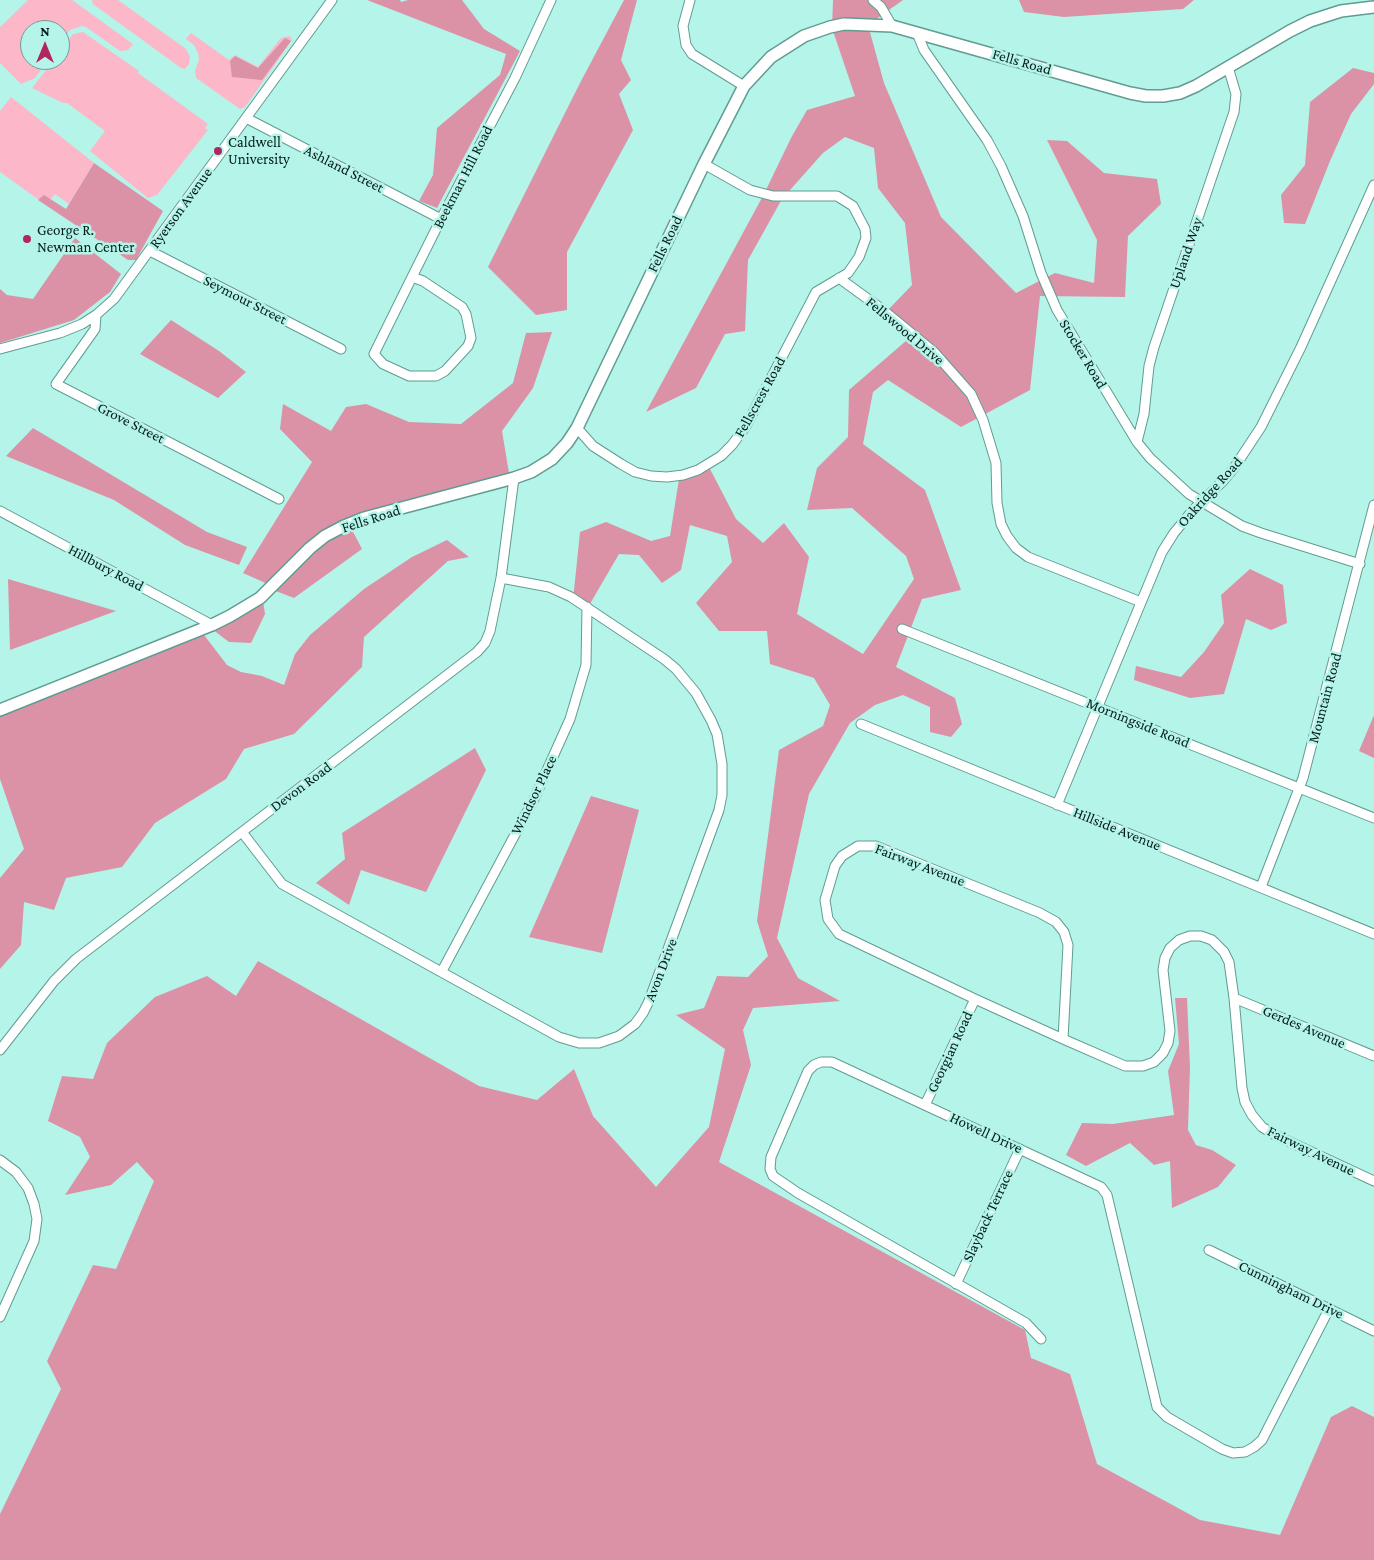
<!DOCTYPE html>
<style>
body{margin:0}
#map{position:relative;width:1374px;height:1560px;overflow:hidden;background:#b5f4e8;font-family:"Crimson Pro",serif}
canvas{display:block}
.north{position:absolute;left:20px;top:20px;width:50px;height:50px;box-sizing:border-box;background:#b5f4e8;border:1px solid #6e9e95;border-radius:50%;rotate:0deg;font-size:14px;font-weight:700;line-height:20px;text-align:center;color:#041d19}
.north::after{content:'';display:block;margin:auto;width:18px;height:22px;background:#b2265f;clip-path:polygon(50% 0,100% 100%,50% 72%,0 100%)}
</style>
<div id="map">
<canvas width="1374" height="1560"></canvas>
<div class="north">N</div>
</div>
<script>
const ctx = document.querySelector('canvas').getContext('2d');
ctx.lineJoin = 'round';
function fill(path, color) { ctx.fillStyle = color; ctx.fill(path, 'evenodd'); }
const poly = rows => new Path2D(rows.map(r => 'M' + r).join(''));
function strokePath(path, color, width, dash) { ctx.strokeStyle = color; ctx.lineWidth = width; ctx.lineCap = dash ? 'butt' : 'round'; ctx.setLineDash(dash || []); ctx.stroke(path); }
function write(font, color, halo, rows, align = 'center') {
  ctx.font = font + ' "Crimson Pro",serif'; ctx.lineWidth = 5; ctx.setLineDash([]); ctx.textBaseline = 'middle'; ctx.strokeStyle = halo; ctx.fillStyle = color; for (const [text, x, y, turn = 0] of rows) {
    ctx.save(); ctx.translate(x, y); ctx.rotate((+turn || 0) * Math.PI / 180); ctx.textAlign = isNaN(turn) ? turn : align; if (halo) ctx.strokeText(text, 0, 0); ctx.fillText(text, 0, 0); ctx.restore();
  }
}
fill(poly([
 [28,0,72,0,133,44,128,50,120,51,86,27,82,26,70,30,60,43,60,30,30,30,30,60,48,60,35,78,21,84,0,63,0,27],
 [92,0,118,0,186,49,190,57,189,64,185,69,181,68,93,4],
 [83,32,139,71,138,73,208,124,205,128,208,130,157,195,148,198,90,151,105,131,67,103,63,103,32,88,54,60,60,60,60,51,73,34],
 [191,33,229,60,235,55,258,67,281,38,290,36,292,40,245,107,240,109,196,78,195,71,199,60,198,53,194,45,186,39],
 [11,97,94,163,69,204,55,194,46,205,0,172,0,111]
]), '#fcb7c9');
fill(poly([
 [367,0,400,0,401,2,408,0,462,0,484,29,520,51,437,208,419,201,433,175,437,128,500,75,506,54],
 [624,0,637,0,621,60,631,80,619,94,633,130,567,252,567,310,536,315,488,267,580,83],
 [833,0,903,0,868,25,884,83,941,217,1016,293,1055,273,1094,283,1097,240,1047,140,1067,141,1104,173,1157,179,1161,204,1128,236,1125,297,1040,296,1030,390,961,427,888,380,873,392,863,444,925,490,961,590,922,599,896,667,955,698,962,724,951,737,930,732,930,707,903,695,875,705,850,723,809,794,777,938,798,978,840,1001,753,1008,743,1030,751,1065,719,1162,1025,1330,1031,1358,1070,1374,1097,1464,1200,1520,1280,1535,1331,1417,1352,1406,1374,1417,1374,1560,0,1560,0,1514,61,1389,47,1361,93,1265,116,1269,154,1181,137,1162,111,1185,65,1195,90,1157,80,1137,48,1121,62,1076,93,1079,107,1043,155,997,207,976,236,996,258,961,479,1086,537,1100,574,1069,593,1116,656,1187,709,1127,725,1049,676,1015,704,1008,717,976,748,977,768,956,757,921,779,750,823,726,830,705,814,678,770,664,767,631,719,631,696,603,732,562,727,536,690,525,681,570,662,583,639,555,619,554,587,609,573,600,580,532,606,522,651,541,670,536,679,479,709,467,736,519,763,543,784,523,809,557,797,614,863,654,914,579,906,556,852,508,807,510,817,468,848,437,849,390,914,334,886,312,912,285,905,223,878,188,874,148,845,137,823,153,782,199,748,260,745,331,725,334,696,388,646,412,764,194,791,138,807,110,855,96,832,28],
 [1019,0,1194,0,1183,9,1064,17,1024,12],
 [285,38,291,41,262,80,232,77,230,61,235,56,258,68],
 [1353,68,1374,73,1374,84,1351,114,1330,161,1305,224,1284,223,1281,195,1305,165,1310,102],
 [94,163,163,211,136,260,128,260,38,200,44,195,66,209],
 [75,238,121,274,110,292,74,320,0,343,0,289,7,295,33,299],
 [171,320,219,351,246,372,218,398,140,354],
 [552,332,533,388,502,431,509,473,362,514,270,585,243,573,312,462,280,429,283,404,331,431,346,407,366,404,409,422,461,424,513,383,526,333],
 [33,428,207,532,247,547,239,565,185,545,114,500,6,456],
 [351,528,362,549,294,598,273,590,326,541],
 [447,540,469,557,448,561,364,637,362,667,294,734,244,749,226,779,155,823,122,867,66,878,54,910,24,902,21,945,0,969,0,878,24,849,0,779,0,712,201,631,227,665,241,672,262,676,284,685,295,654,310,635,364,589,412,557],
 [1250,569,1283,585,1287,623,1271,630,1246,619,1224,694,1190,698,1134,680,1136,666,1181,677,1204,652,1224,623,1221,595],
 [8,579,116,611,10,650],
 [263,601,265,614,251,643,229,642,212,629],
 [1374,715,1374,758,1359,751],
 [475,748,486,770,426,892,361,870,349,905,316,883,345,859,342,833],
 [591,796,639,810,602,953,529,937],
 [1175,998,1187,998,1190,1067,1188,1130,1196,1145,1212,1150,1236,1165,1218,1187,1172,1208,1170,1161,1154,1165,1130,1143,1086,1166,1066,1155,1082,1123,1113,1124,1174,1115,1168,1071,1179,1044]
]), '#db92a6');
const street = poly([
 [690,0,683,26,686,45,692,54,744,86],
 [873,0,881,7,892,26],
 [917,33,924,50,987,140,1001,166,1023,216,1041,273,1057,310,1137,442,1150,458,1189,494,1242,526,1261,533,1360,564],
 [246,118,441,219],
 [150,251,341,349],
 [412,277,423,281,462,307,466,314,471,338,468,346,445,371,436,376,409,376,383,364,374,354,412,277,441,219,515,78,551,0],
 [839,278,883,310,934,352,971,394,983,420,996,463,997,503,1001,524,1007,536,1016,548,1028,557,1141,602],
 [96,315,95,329,56,384,279,499],
 [0,349,60,333,82,324,96,315,114,299,332,0],
 [577,428,593,446,621,464,635,472,651,476,667,477,683,475,698,470,721,456,732,445,746,426,816,292,848,273,859,257,866,238,865,229,853,206,837,196,773,196,750,190,704,164],
 [1137,442,1144,414,1149,366,1154,347,1234,112,1236,94,1228,67],
 [0,511,212,625],
 [902,629,1374,818],
 [861,724,1374,934],
 [1057,805,1162,552,1174,533,1193,510,1223,481,1234,468,1261,427,1301,347,1374,185],
 [242,832,282,884,559,1037,579,1043,599,1043,619,1036,635,1024,643,1013,649,1001,719,810,722,795,722,764,717,734,711,720,696,693,676,669,664,659,571,597,549,587,501,578],
 [1261,887,1303,778,1374,505],
 [442,971,534,799,570,719,586,665,587,607],
 [1234,998,1374,1056],
 [1063,1039,1068,945,1064,932,1056,922,1040,913,876,846,858,846,842,856,835,866,825,900,828,919,839,934,975,999,1063,1039,1125,1066,1143,1066,1154,1062,1163,1053,1168,1043,1170,1031,1163,970,1165,958,1170,948,1179,940,1190,936,1201,936,1212,940,1224,952,1229,962,1234,998,1242,1088,1245,1102,1252,1115,1262,1127,1275,1135,1374,1181],
 [0,1050,54,981,76,959,477,652,485,643,490,631,501,578,514,478],
 [925,1105,975,999],
 [0,1160,16,1172,28,1188,34,1204,37,1219,34,1241,0,1317],
 [1209,1250,1374,1331],
 [956,1284,1020,1149],
 [1041,1339,1026,1323,798,1193,773,1176,770,1169,771,1157,808,1071,814,1065,821,1062,832,1062,1101,1187,1107,1195,1157,1407,1167,1417,1222,1449,1233,1453,1245,1452,1254,1447,1262,1440,1329,1309]
]);
const secondary = poly([
 [0,710,212,625,230,616,260,598,310,548,325,536,344,526,364,518,514,478,531,472,552,459,567,443,577,428,704,164,744,86,771,57,804,36,830,27,844,24,892,26,1130,93,1146,96,1163,96,1180,93,1196,86,1290,31,1310,21,1341,11,1374,7]
]);
strokePath(street, '#609c92', 11);
strokePath(secondary, '#609c92', 14);
strokePath(street, '#fff', 9);
strokePath(secondary, '#fff', 11);
for (const [x, y, r, color] of [
 [218,151,5,"#b2265f"],
 [27,239,5,"#b2265f"]
]) { const dot = new Path2D(); dot.arc(x, y, r, 0, 2 * Math.PI); ctx.fillStyle = color; ctx.fill(dot); strokePath(dot, '#b5f4e8', 2); }
write('15px', '#041d19', '#b5f4e8', [
 ["Fells Road",1022,62,16],
 ["Ashland Street",344,169,27],
 ["Beekman Hill Road",463,177,-63],
 ["Ryerson Avenue",181,208,-54],
 ["Fells Road",665,244,-64],
 ["Upland Way",1186,253,-71],
 ["Seymour Street",245,300,27],
 ["Fellswood Drive",905,331,40],
 ["Stocker Road",1083,354,59],
 ["Fellscrest Road",760,397,-61],
 ["Grove Street",131,423,27],
 ["Oakridge Road",1210,492,-48],
 ["Fells Road",371,519,-18],
 ["Hillbury Road",106,568,28],
 ["Mountain Road",1325,698,-75],
 ["Morningside Road",1138,723,22],
 ["Devon Road",301,787,-37],
 ["Windsor Place",534,795,-64],
 ["Hillside Avenue",1117,829,22],
 ["Fairway Avenue",920,865,21],
 ["Avon Drive",661,970,-69],
 ["Gerdes Avenue",1304,1027,23],
 ["Georgian Road",950,1052,-65],
 ["Howell Drive",986,1133,25],
 ["Fairway Avenue",1311,1151,26],
 ["Slayback Terrace",988,1216,-65],
 ["Cunningham Drive",1291,1290,26]
]);
write('15px', '#041d19', '#b5f4e8', [
 ["Caldwell",228,142],
 ["University",228,159],
 ["George R.",37,230],
 ["Newman Center",37,247]
], 'left');
</script>
